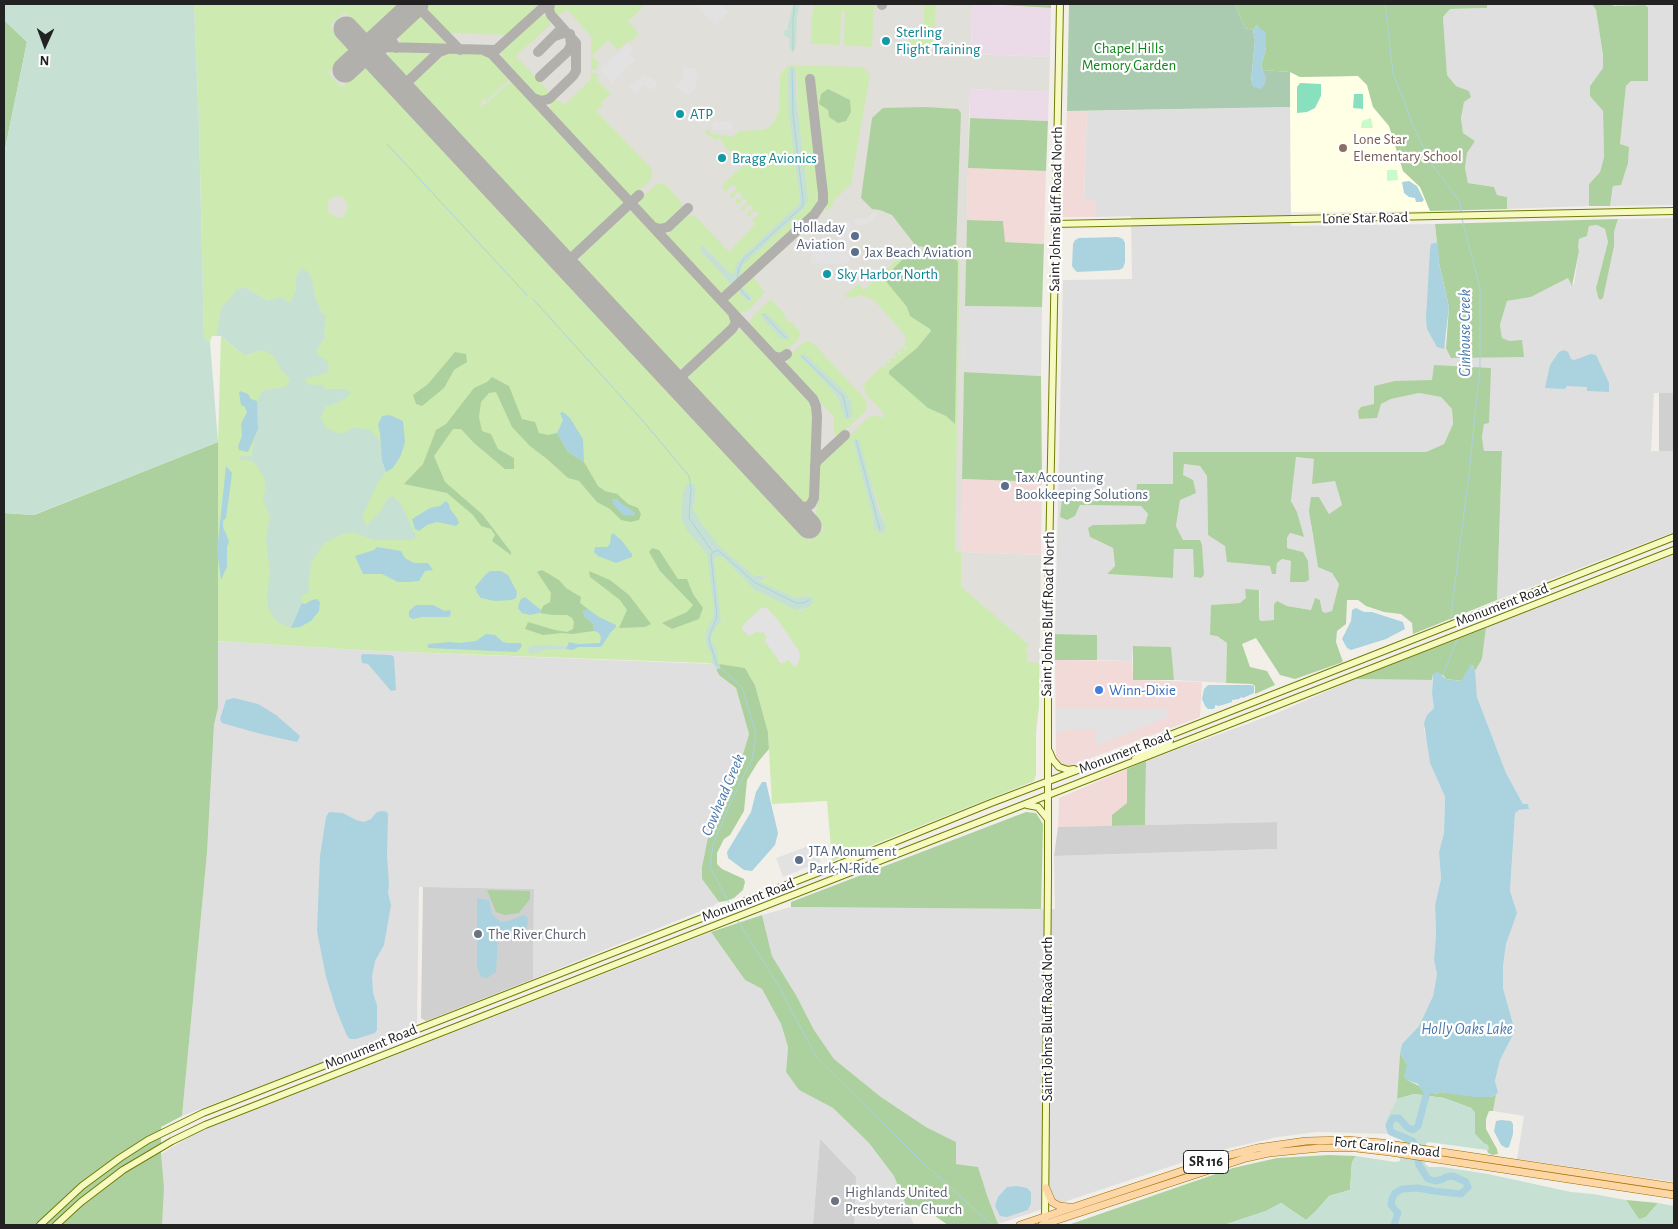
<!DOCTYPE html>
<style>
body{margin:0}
#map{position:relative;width:1678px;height:1229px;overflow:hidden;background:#f2efe9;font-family:"Alegreya Sans",sans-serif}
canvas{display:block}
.frame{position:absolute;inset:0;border:5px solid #222;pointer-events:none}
.north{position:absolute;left:20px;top:20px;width:50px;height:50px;-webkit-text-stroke:4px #fff;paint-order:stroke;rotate:182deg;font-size:14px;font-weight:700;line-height:20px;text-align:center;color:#222}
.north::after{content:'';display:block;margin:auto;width:18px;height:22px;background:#222;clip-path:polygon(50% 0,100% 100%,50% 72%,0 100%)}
</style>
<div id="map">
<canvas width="1678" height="1229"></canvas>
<div class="frame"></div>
<div class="north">N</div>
</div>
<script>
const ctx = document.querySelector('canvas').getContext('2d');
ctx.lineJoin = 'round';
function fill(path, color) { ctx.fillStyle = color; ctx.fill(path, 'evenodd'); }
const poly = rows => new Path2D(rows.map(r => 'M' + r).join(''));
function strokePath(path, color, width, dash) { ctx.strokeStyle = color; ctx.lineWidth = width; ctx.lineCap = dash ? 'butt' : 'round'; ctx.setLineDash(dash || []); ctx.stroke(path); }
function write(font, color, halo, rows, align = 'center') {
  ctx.font = font + ' "Alegreya Sans",sans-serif'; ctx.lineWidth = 4.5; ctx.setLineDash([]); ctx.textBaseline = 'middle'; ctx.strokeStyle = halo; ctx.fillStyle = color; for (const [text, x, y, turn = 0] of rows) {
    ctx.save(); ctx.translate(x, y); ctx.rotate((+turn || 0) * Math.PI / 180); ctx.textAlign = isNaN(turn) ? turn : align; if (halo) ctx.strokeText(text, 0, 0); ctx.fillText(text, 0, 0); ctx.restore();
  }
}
fill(poly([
 [1487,4,1592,4,1596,10,1603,55,1603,68,1590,86,1603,111,1604,157,1600,172,1589,184,1589,206,1507,209,1507,197,1497,195,1494,187,1468,183,1465,168,1467,152,1475,141,1463,133,1461,118,1464,102,1469,91,1456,86,1447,75,1443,17,1450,9,1487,8],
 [1612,4,1674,4,1674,205,1610,206,1620,144,1626,86,1631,81,1648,80,1648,7,1645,5,1612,6],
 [1290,107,1291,226,1435,224,1446,348,1510,341,1502,338,1500,325,1507,301,1531,297,1568,278,1572,285,1574,284,1579,251,1578,247,1579,239,1587,236,1589,226,1597,225,1605,229,1608,242,1596,288,1614,246,1614,232,1618,219,1674,218,1674,393,1654,393,1651,451,1674,451,1674,532,1497,600,1502,451,1484,451,1482,437,1484,424,1449,367,1435,365,1433,380,1423,381,1374,405,1362,407,1381,404,1391,399,1419,393,1441,397,1452,409,1453,424,1444,444,1426,452,1173,453,1174,484,1137,484,1136,499,1062,499,1075,516,1080,505,1141,506,1148,514,1145,524,1093,525,1090,537,1113,548,1115,566,1107,574,1173,578,1174,549,1193,549,1194,577,1201,578,1202,545,1183,540,1176,526,1184,464,1200,466,1207,476,1208,535,1270,566,1276,574,1277,563,1282,559,1291,561,1291,581,1303,552,1287,548,1287,538,1290,533,1303,537,1297,512,1291,501,1296,457,1314,459,1335,481,1342,505,1329,514,1319,497,1311,526,1318,566,1332,573,1339,584,1332,612,1325,613,1322,611,1320,600,1315,599,1311,610,1287,606,1277,602,1274,604,1274,620,1261,621,1259,619,1260,590,1240,603,1225,604,1217,636,1227,643,1226,683,1174,680,1170,647,1133,647,1132,661,1097,660,1097,635,1055,634,1063,280,1132,279,1131,216,1096,217,1096,200,1084,200,1087,111],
 [965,306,1042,307,1041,376,964,372],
 [1674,555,1674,1182,1517,1159,1524,1116,1493,1111,1496,1095,1498,1092,1495,1081,1500,1060,1515,1031,1503,988,1503,967,1506,944,1516,913,1510,891,1515,812,1519,810,1528,809,1523,804,1506,773,1477,697,1475,678,1475,671,1482,659,1486,628],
 [217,641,376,651,713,664,719,675,736,688,749,734,743,754,729,779,710,827,702,867,702,879,719,902,713,906,533,979,534,889,419,887,417,1023,364,1046,182,1116,207,853,214,725,218,708],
 [1355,679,1432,680,1432,694,1434,708,1427,715,1424,730,1428,744,1430,763,1445,797,1444,833,1439,852,1441,879,1435,905,1436,934,1434,960,1437,974,1433,996,1419,1026,1402,1044,1400,1053,1397,1099,1387,1118,1387,1126,1390,1134,1317,1132,1278,1137,1217,1151,998,1224,987,1195,978,1168,955,1164,956,1142,926,1127,881,1097,834,1059,814,1030,796,995,772,956,762,915,791,907,1055,909,1054,856,1277,849,1277,822,1145,825,1146,761,1277,713],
 [711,932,745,980,762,989,781,1024,788,1047,786,1072,799,1090,833,1108,869,1143,894,1176,914,1225,854,1225,820,1139,813,1225,162,1225,161,1154,196,1133]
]), '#e0dfdf');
fill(poly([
 [1067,111,1087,111,1084,199,1096,200,1096,217,1062,217],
 [968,168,1046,171,1044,244,1004,242,1003,221,967,220],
 [962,479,1042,482,1041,555,961,552],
 [1055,660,1132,661,1133,680,1202,682,1200,717,1070,766,1063,765,1057,761,1056,758],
 [1127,769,1127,803,1113,815,1112,826,1058,827,1059,798]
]), '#f2dad9');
fill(poly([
 [972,4,1051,8,1050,57,971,54],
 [970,89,1049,92,1048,121,970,118]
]), '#ebdbe8');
fill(poly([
 [1290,72,1300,77,1358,76,1367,85,1373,107,1389,126,1403,171,1420,187,1430,211,1291,212]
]), '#ffffe5');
fill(poly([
 [1659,393,1674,393,1674,451,1659,451],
 [1277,822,1277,849,1054,856,1058,827],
 [423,887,534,889,533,979,426,1021,421,1018],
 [820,1139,856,1177,854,1225,813,1225]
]), '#d0d0d0');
fill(poly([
 [201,4,972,4,971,54,1050,57,1049,92,970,89,968,168,961,552,1041,555,1039,706,1036,735,962,794,221,336,209,336]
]), '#e1dfda');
fill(poly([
 [194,4,401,4,369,33,364,33,345,12,330,26,349,48,349,51,328,73,342,87,363,68,368,68,810,541,824,528,816,518,819,465,869,417,876,415,881,418,885,414,865,393,864,384,882,366,885,369,887,367,884,364,887,361,889,364,892,362,889,359,892,357,895,359,897,358,894,354,897,352,899,355,901,353,899,350,902,347,904,350,907,348,904,345,906,339,904,334,874,300,861,295,848,298,845,296,858,284,864,290,910,248,960,254,955,552,961,552,961,587,1029,645,1025,651,1028,654,1027,662,1039,663,1039,706,1036,725,1036,775,1034,781,832,861,827,801,772,804,768,732,755,685,745,668,706,663,376,651,217,641,218,442,221,336,245,356,257,351,263,350,274,356,323,358,317,355,316,351,325,337,324,332,326,316,322,313,316,299,311,276,295,279,296,289,291,302,287,302,281,297,268,301,246,288,237,289,230,299,222,306,217,336,212,336,210,342,204,338,199,125],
 [336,196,343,197,348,205,345,215,339,218,329,213,327,207,329,200],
 [958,262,953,423,946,416,928,408,889,371,917,348,931,331,930,329,910,316,907,307,885,280,885,277],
 [853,440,869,477,886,527,874,528,874,521],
 [696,494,693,509,698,519,682,501],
 [726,552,753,575,765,576,766,578,757,581,795,598,806,596,810,606,801,611,754,587],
 [432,4,543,4,508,35,447,33,428,13,427,8],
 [553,4,643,4,643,7,628,21,639,34,629,43,627,42,618,50,608,40,592,56,599,63,598,65,598,70,591,70,591,36,567,10,559,15,555,13,553,10],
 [814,4,879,4,879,7,874,7,872,47,844,45,845,11,841,12,840,45,811,44,811,22],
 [924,4,936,4,933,45,909,45,909,31,924,31],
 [543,15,550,19,550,25,516,56,548,90,547,96,541,98,534,95,505,64,501,56,503,48,537,18],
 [419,16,424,18,444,39,446,43,444,45,402,43,399,41,398,36],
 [391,51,428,53,429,56,411,74,404,76,387,57,389,52],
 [445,53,486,54,492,58,510,79,486,101,483,98,481,106,482,107,512,80,621,198,623,203,621,208,579,248,575,250,567,251,413,85,414,79,442,54],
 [788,65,862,67,870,75,851,184,833,201,834,204,826,212,826,194,812,78,807,79,817,161,821,209,819,214,808,225,802,219,773,245,771,245,771,250,748,271,765,292,748,311,740,313,736,312,669,240,668,233,685,216,690,215,696,217,729,252,755,224,752,219,758,216,759,213,756,211,754,212,753,211,750,216,748,216,747,213,752,210,753,207,751,204,749,206,747,205,745,210,742,210,741,208,746,204,747,201,745,198,742,199,739,204,735,203,737,198,739,200,741,198,742,195,740,192,736,193,733,198,731,198,730,194,735,191,736,188,734,186,730,186,726,192,723,189,723,184,743,166,721,142,722,139,719,137,717,140,704,133,710,128,710,133,733,137,739,131,764,130,773,124,779,110,780,75],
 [796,68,804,208,743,265,739,277,741,286,751,296,750,302,747,301,700,250,704,246,731,274,734,273,736,265,742,257,799,204,800,198,789,116,788,76],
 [828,89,850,100,830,117,828,110],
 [591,73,597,73,597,80,611,94,601,103,603,105,596,111,652,169,652,179,633,196,627,194,551,113,549,109,553,99,559,101,564,105,590,80],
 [658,183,666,185,682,203,682,209,679,212,661,226,654,224,638,205,641,198],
 [629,211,637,214,732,318,732,324,727,330,699,357,685,367,676,367,579,263,582,253],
 [770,300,772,300,786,316,785,318,789,323,791,321,801,333,798,340,781,354,775,353,749,324,752,317],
 [739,330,746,332,753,338,811,401,813,406,811,498,807,502,801,502,689,381,690,373,731,335],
 [804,342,811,342,815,345,866,400,867,405,865,412,840,435,837,436,834,433,834,417,786,364,790,355],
 [800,356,825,374,845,392,845,418,838,398,832,390]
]), '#cdebb0');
fill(poly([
 [984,4,1051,4,1051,8],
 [1235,4,1487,4,1487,8,1450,9,1443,17,1447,75,1456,86,1469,91,1471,97,1464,102,1461,118,1463,133,1475,141,1467,153,1465,168,1468,183,1494,187,1497,195,1507,197,1507,209,1430,211,1420,187,1403,171,1389,126,1373,107,1367,85,1358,76,1300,77,1290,72,1263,70,1261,66,1266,48,1257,25,1253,30,1245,28],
 [1592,4,1612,4,1613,6,1645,5,1648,7,1648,81,1631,81,1626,86,1620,144,1629,147,1628,163,1621,185,1613,186,1610,206,1589,206,1589,184,1600,172,1604,157,1603,111,1590,96,1590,86,1603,68,1603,55,1596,10],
 [4,20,27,42,4,154],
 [828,89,850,100,851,112,846,121,838,123,829,117,828,110,819,104,821,94],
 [925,107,958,109,961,113,956,248,954,250,916,246,892,215,880,210,872,209,861,198,872,118,883,108],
 [970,118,1048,121,1046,171,968,168],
 [1618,219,1614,232,1614,246,1603,298,1600,300,1598,297,1596,288,1608,242,1605,229,1597,225,1589,226,1587,236,1579,239,1578,247,1579,251,1572,286,1568,278,1531,297,1507,301,1500,325,1502,338,1510,341,1522,340,1524,357,1451,358,1446,348,1449,307,1439,263,1435,224],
 [967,220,1003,221,1005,242,1044,244,1042,307,965,306],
 [910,252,953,257,958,262,955,424,946,416,928,408,889,374,889,371,917,348,931,331,930,329,910,316,907,307,885,280,885,277],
 [455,352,466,354,467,362,454,370,444,388,422,406,416,404,413,395,428,384],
 [1434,365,1491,368,1489,423,1484,424,1482,437,1484,451,1502,451,1497,600,1413,634,1412,623,1401,614,1384,612,1366,606,1358,600,1347,600,1346,624,1337,631,1336,642,1343,662,1295,679,1280,675,1256,638,1242,644,1250,667,1267,671,1275,685,1255,694,1255,686,1252,684,1226,683,1227,643,1217,636,1210,635,1211,605,1240,603,1246,598,1245,589,1259,590,1259,619,1261,621,1274,620,1274,604,1277,601,1287,606,1311,610,1315,598,1320,600,1322,611,1325,613,1332,611,1339,584,1332,573,1318,567,1309,511,1311,497,1319,497,1329,514,1342,505,1335,481,1312,484,1314,459,1296,457,1291,501,1297,512,1304,537,1290,533,1287,538,1287,548,1303,552,1308,561,1309,580,1305,582,1290,582,1291,561,1282,559,1277,563,1276,574,1272,574,1270,566,1227,562,1225,546,1208,535,1207,476,1200,466,1184,464,1183,475,1193,480,1196,493,1180,500,1176,526,1183,540,1200,540,1202,545,1204,575,1201,578,1194,577,1193,549,1174,549,1173,578,1107,574,1115,566,1113,548,1090,537,1088,528,1093,525,1145,524,1148,514,1141,506,1080,505,1075,516,1067,520,1060,517,1062,499,1135,499,1137,484,1173,484,1173,452,1426,452,1444,444,1453,424,1452,409,1441,397,1419,393,1391,399,1381,404,1377,418,1359,419,1358,411,1361,407,1374,404,1374,386,1395,381,1432,380],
 [964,372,1041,376,1042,482,962,479],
 [492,377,509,386,522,419,535,422,539,433,548,435,557,433,568,452,584,462,598,486,605,491,617,494,628,504,638,508,641,514,639,520,631,522,621,520,610,509,597,502,579,481,568,478,547,459,530,446,512,427,496,392,489,393,481,402,479,417,482,431,491,434,498,449,514,458,514,469,505,469,474,443,461,429,453,429,434,456,445,482,482,514,511,552,511,555,492,541,495,535,491,529,481,526,473,515,447,493,404,484,423,464,436,430,446,424,474,388,487,382],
 [218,442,218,708,214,725,207,853,182,1116,161,1127,161,1154,164,1187,162,1225,4,1225,4,513,34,515],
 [652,548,659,550,678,579,687,579,693,594,703,608,699,619,672,629,662,623,687,612,693,605,660,571,649,552],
 [542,570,559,580,566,588,581,597,580,603,588,609,583,611,585,617,593,624,594,631,572,634,562,633,543,635,525,629,528,622,555,630,567,632,573,629,574,622,572,618,567,615,552,615,540,613,543,606,550,602,551,593,537,572],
 [589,571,610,580,629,595,651,624,645,627,619,628,627,610,620,600,590,577],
 [1486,628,1482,659,1475,671,1472,665,1462,681,1446,679,1443,675,1433,674,1432,680,1355,679],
 [1055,634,1097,635,1097,660,1055,660],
 [1133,646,1171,647,1174,680,1133,680],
 [719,664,745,668,755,685,768,732,769,749,758,762,747,780,744,811,730,835,724,839,717,853,717,864,722,869,744,879,745,882,743,890,734,898,726,901,719,902,702,879,702,867,710,827,729,779,743,754,749,734,736,688,719,675,716,669,719,669,720,667],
 [1146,761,1145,825,1112,826,1112,815,1127,803,1127,769],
 [1026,812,1036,813,1043,824,1041,909,791,907,791,902],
 [487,890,530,891,530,899,519,913,505,915,496,912],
 [762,915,772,956,796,995,814,1030,834,1059,881,1097,926,1127,956,1142,956,1164,978,1167,987,1195,998,1224,994,1225,948,1225,922,1207,908,1210,894,1176,869,1143,833,1108,799,1090,786,1072,788,1047,781,1024,762,989,745,980,711,932],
 [1400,1053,1407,1064,1407,1080,1436,1094,1440,1092,1490,1097,1496,1095,1493,1111,1489,1111,1486,1119,1486,1129,1497,1149,1498,1154,1493,1155,1488,1153,1487,1150,1489,1149,1475,1134,1475,1113,1471,1108,1444,1098,1414,1094,1397,1099],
 [1329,1155,1356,1156,1352,1162,1350,1190,1329,1196,1316,1211,1306,1220,1281,1203,1266,1211,1224,1225,1068,1225,1233,1168,1277,1158],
 [1626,1200,1658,1203,1646,1217,1639,1220]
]), '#add19e');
fill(poly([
 [4,4,194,4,199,125,204,338,210,342,218,442,33,515,4,513,4,154,27,42,4,20],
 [793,4,800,4,797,16,796,45,794,51,792,51,790,47,789,38,784,35,783,31,787,30],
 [791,67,796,68,796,94,808,200,804,208,743,265,739,278,741,286,751,296,751,300,747,301,700,250,701,247,703,246,730,273,734,273,736,265,742,257,799,204,800,198,789,116,788,76,789,69],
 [302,267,311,276,316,299,322,313,326,316,324,332,325,337,316,351,318,355,327,361,329,368,327,373,305,379,306,383,315,386,320,384,324,386,324,389,347,389,351,394,337,403,325,407,321,418,326,428,341,434,354,428,369,429,380,441,382,460,386,471,376,486,362,517,367,526,382,509,387,499,393,496,401,504,416,537,412,540,374,540,353,532,340,535,324,543,312,561,308,582,310,592,302,595,302,603,291,628,277,622,268,608,267,598,270,570,266,538,270,516,263,499,266,488,264,477,253,461,239,459,238,457,252,456,253,442,258,429,257,401,262,391,286,387,290,379,281,370,274,356,263,350,257,351,245,356,221,336,217,336,217,332,222,306,230,299,237,289,246,288,268,301,281,297,287,302,291,302,296,289,295,279],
 [764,313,767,313,787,334,789,337,788,340,781,339,763,319,761,315],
 [803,354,807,356,845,392,851,402,853,417,845,419,838,398,832,390,802,359,800,356],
 [859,439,878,509,886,527,883,533,879,533,874,528,874,521,853,440],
 [687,484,694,484,696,489,693,509,699,520,720,547,753,575,768,577,758,581,795,598,809,596,813,599,813,603,807,608,796,610,755,590,724,558,716,556,714,560,721,620,712,634,711,639,718,654,718,663,720,667,719,669,716,669,713,664,711,654,706,644,706,631,713,618,714,608,707,554,686,529,681,516,683,493],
 [543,645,567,646,566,649,548,649,531,654,527,652,530,646],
 [1414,1094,1444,1098,1471,1108,1475,1113,1475,1134,1482,1142,1488,1145,1489,1149,1487,1150,1428,1142,1426,1144,1425,1164,1429,1167,1443,1167,1488,1174,1571,1192,1593,1194,1626,1200,1639,1219,1646,1217,1658,1203,1674,1206,1674,1225,1224,1225,1266,1211,1281,1203,1306,1220,1316,1211,1329,1196,1350,1190,1352,1162,1356,1156,1395,1162,1400,1161,1403,1141,1398,1136,1390,1134,1387,1126,1387,1118,1397,1099]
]), '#c6e0d4');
fill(poly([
 [1069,4,1235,4,1245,28,1253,30,1255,40,1251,82,1263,75,1263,70,1290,72,1290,107,1067,111]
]), '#aacbaf');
fill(poly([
 [1371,118,1373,128,1361,128,1362,121],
 [1387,170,1397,170,1398,180,1387,181]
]), '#c8facc');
fill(poly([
 [1300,83,1321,84,1321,96,1315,108,1307,112,1297,113,1297,87],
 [1354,94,1363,94,1363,109,1353,108]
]), '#88e0be');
fill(poly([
 [695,4,721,4,729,12,715,25],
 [900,32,908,33,908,47,909,45,929,45,929,55,909,55,909,52,907,54,900,54],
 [628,43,634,49,630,53,630,55,636,59,612,83,602,73,601,68],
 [683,68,697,68,696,87,688,96,675,87,683,77],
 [645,75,648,78,651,77,658,84,651,91,645,85,635,94,629,86,636,80,638,81],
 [713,121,732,122,732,130,712,130],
 [875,211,878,214,872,221,865,225,854,225,855,219,865,219],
 [840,222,851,222,849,262,841,264,811,263,812,249,837,250,839,247],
 [761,608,767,608,777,619,799,651,800,657,796,667,793,666,789,660,781,664,764,640,767,638,763,632,760,633,758,631,749,636,742,629,743,625],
 [1058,708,1167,709,1167,717,1096,746,1096,729,1064,730,1056,735,1056,709],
 [814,844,821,862,783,877,776,858]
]), '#e2e2e2');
fill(poly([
 [1256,25,1266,33,1266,48,1261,66,1266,77,1265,84,1261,89,1253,87,1251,82,1255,40,1253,30],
 [1409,181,1417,186,1424,200,1422,202,1416,202,1415,198,1409,197,1404,193,1402,182],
 [1118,237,1123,239,1125,243,1125,262,1123,268,1119,270,1077,272,1074,269,1072,266,1073,244,1075,240,1079,238],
 [1438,242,1439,263,1449,307,1444,349,1437,347,1427,329,1426,319,1430,249,1431,244],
 [1564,350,1568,352,1571,359,1574,360,1591,354,1596,355,1609,383,1609,392,1587,391,1587,387,1567,386,1565,389,1545,388,1550,365,1559,352],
 [240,391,248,394,251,399,257,401,258,429,248,452,239,450,238,446,242,436,241,424,247,412,245,407,241,405,239,393],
 [563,412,570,418,583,439,584,462,568,452,557,433,563,420,560,413],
 [390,415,403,421,405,442,401,455,393,468,386,472,382,460,380,433,378,425,382,416],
 [226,466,232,473,231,482,226,518,223,521,223,527,229,541,227,547,227,567,221,580,217,551],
 [612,499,617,499,622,504,632,510,635,513,634,516,623,515,613,504],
 [446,501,449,504,450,509,457,518,459,523,456,526,437,522,427,525,419,531,415,529,412,519,430,508,440,506],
 [613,533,622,541,632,554,632,557,616,563,598,556,594,552,595,547,607,547,610,544,611,536],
 [377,547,401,551,405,558,414,563,428,563,433,570,425,571,419,581,409,582,398,582,382,574,363,574,355,556,374,550],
 [490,571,501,571,508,575,517,592,516,598,512,600,495,601,481,598,477,593,475,587,485,575],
 [525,597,541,610,540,613,530,615,522,613,518,608,519,603,521,599],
 [317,599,320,602,319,611,311,621,300,627,291,628,302,603,305,604,312,600],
 [416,605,433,605,445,611,450,610,451,613,449,617,422,617,413,619,409,617,409,611],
 [1356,608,1364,612,1372,612,1400,621,1403,622,1405,629,1386,639,1351,650,1347,648,1342,639,1351,621,1352,610],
 [588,609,599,617,616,625,616,627,611,632,601,647,578,647,573,650,566,649,569,642,578,644,600,643,601,637,599,633,594,631,593,624,585,617,583,611],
 [486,634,495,635,503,642,508,643,521,643,522,646,519,650,516,652,429,648,427,646,429,644,450,642,459,643,476,641],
 [363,654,391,655,394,657,396,690,391,691,368,664,362,663,361,656],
 [1471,664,1475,671,1477,697,1506,773,1523,804,1528,804,1529,809,1519,810,1515,813,1510,891,1517,913,1506,944,1503,967,1503,988,1515,1031,1500,1060,1495,1081,1498,1092,1496,1095,1490,1097,1474,1097,1440,1092,1436,1094,1422,1091,1418,1084,1407,1080,1404,1077,1407,1064,1400,1053,1402,1044,1419,1026,1433,996,1437,974,1434,960,1436,934,1435,905,1441,879,1439,852,1444,833,1445,797,1430,763,1424,723,1427,715,1434,708,1432,694,1433,674,1437,671,1446,679,1461,681],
 [1208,685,1251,685,1254,686,1254,693,1243,698,1241,697,1239,699,1232,700,1232,702,1219,706,1215,705,1215,708,1213,709,1208,709,1205,706,1202,699,1204,689],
 [234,698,258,704,276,715,300,736,297,742,261,734,222,723,220,719,226,700],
 [762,782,766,782,778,833,775,845,752,871,744,870,728,858,727,852,751,812,756,792],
 [382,811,387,812,388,815,387,855,389,884,388,893,391,905,384,945,375,961,372,976,373,993,377,1005,377,1030,375,1033,356,1039,350,1039,347,1036,336,1009,326,977,317,931,320,856,326,817,329,812,343,813,356,820,364,822,371,819,377,812],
 [477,898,489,900,492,914,500,922,509,921,523,915,527,917,528,923,525,932,501,934,498,936,496,972,487,978,481,977,477,967],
 [1501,1120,1511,1121,1513,1124,1513,1134,1509,1147,1506,1148,1501,1145,1494,1131,1496,1121],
 [1017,1186,1027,1188,1031,1192,1031,1203,1028,1210,1007,1217,1000,1216,995,1206,998,1197,1007,1187]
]), '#aad3df');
strokePath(poly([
 [1385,4,1393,73,1413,125,1431,163,1460,202,1461,213],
 [793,51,793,19,795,4],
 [387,144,527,295],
 [737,280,739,268,743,260,803,206,803,200,793,115,792,68],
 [740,289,750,300],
 [533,299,643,421,689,476,691,488,689,518,712,551],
 [763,314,786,338],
 [802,356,843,396,848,417],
 [856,440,880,530],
 [1451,620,1452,607,1469,474,1480,367,1480,288,1462,219],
 [1443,675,1457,640],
 [729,903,710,867,713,845,730,804,752,759,756,734,742,687,717,665,709,640,710,634,717,617,711,555,713,552,718,550,754,582,796,603,804,603,809,600],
 [738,921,778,985,817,1058,921,1161,992,1225]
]), '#aad3df', 1);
strokePath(poly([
 [1394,1225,1398,1213,1391,1205,1392,1199,1395,1193,1402,1189,1418,1188,1434,1191,1461,1194,1468,1187,1466,1182,1453,1176,1446,1177,1443,1179,1435,1181,1428,1179,1419,1165,1413,1141,1391,1132,1389,1125,1393,1118,1399,1118,1408,1128,1413,1130,1418,1126,1427,1092]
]), '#aad3df', 7);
strokePath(poly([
 [421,4,423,12,460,50],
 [882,5,882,4],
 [389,29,392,41,396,48],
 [485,51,492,54,813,399,816,406,817,417,814,498,811,504,807,507,791,506],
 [538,52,558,32],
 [372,56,386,47,496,50,547,4],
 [540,77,568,51,571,45,570,34,563,33,555,36],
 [401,88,439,52,445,50],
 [533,98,541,101,549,99,573,76,576,71,576,43,551,15,549,10,550,4],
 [653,227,660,229,668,227,688,208],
 [565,264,639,195],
 [721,300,814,215,823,202,823,194,810,79],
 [773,356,781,358,787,354],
 [675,382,732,329,736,323,733,313],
 [815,465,818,460,845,435]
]), '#b1b0ac', 10);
strokePath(poly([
 [346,29,809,526],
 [345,70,416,4]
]), '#b1b0ac', 25);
const secondary = poly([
 [1055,224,1674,211],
 [1049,751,1053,760,1059,767,1068,770,1074,769],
 [1135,759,1147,750,1170,741,1170,735],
 [1027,805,1038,807,1047,818],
 [1045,1221,1048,878,1048,610,1060,4],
 [40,1225,82,1186,120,1158,148,1140,203,1113,835,866,991,803,1170,735,1674,537],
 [56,1225,81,1202,123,1170,172,1141,205,1125,1674,550]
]);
const primary = poly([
 [1046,1188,1052,1202,1059,1206,1069,1207],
 [1020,1225,1230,1155,1257,1148,1306,1141,1346,1140,1382,1143,1674,1187],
 [1042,1225,1246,1158,1269,1153,1320,1148,1356,1148,1390,1152,1674,1195]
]);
strokePath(secondary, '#707d05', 8);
strokePath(primary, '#a06b00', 8);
strokePath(secondary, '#f7fabf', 6);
strokePath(primary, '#fcd6a4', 7);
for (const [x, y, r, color] of [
 [886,41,5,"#0f9aa8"],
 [680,114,5,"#0f9aa8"],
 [1343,148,5,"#8d6e63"],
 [722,158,5,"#0f9aa8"],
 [855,236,5,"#5c6f8a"],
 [855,252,5,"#5c6f8a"],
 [827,274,5,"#0f9aa8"],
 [1005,486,5,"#5c6f8a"],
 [1099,690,5,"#3f7fe0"],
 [799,860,5,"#5c6f8a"],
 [478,934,5,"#6b7280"],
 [835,1201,5,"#6b7280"]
]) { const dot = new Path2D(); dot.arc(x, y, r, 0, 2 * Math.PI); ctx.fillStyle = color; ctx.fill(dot); strokePath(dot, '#fff', 2); }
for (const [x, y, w] of [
 [1206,1162,45]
]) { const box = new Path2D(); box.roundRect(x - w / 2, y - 11.5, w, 23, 4); ctx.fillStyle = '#fff'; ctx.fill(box); strokePath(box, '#222', 1); }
write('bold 14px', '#222', null, [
 ["SR 116",1206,1162]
]);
write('15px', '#0d838f', '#fff', [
 ["Sterling",896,32],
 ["Flight Training",896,49],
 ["ATP",690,114],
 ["Bragg Avionics",732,158],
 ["Sky Harbor North",837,274]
], 'left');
write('15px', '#0c8416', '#fff', [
 ["Chapel Hills",1129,48],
 ["Memory Garden",1129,65]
]);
write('15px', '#785e54', '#fff', [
 ["Lone Star",1353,139],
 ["Elementary School",1353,156]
], 'left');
write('15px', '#222', '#fff', [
 ["Saint Johns Bluff Road North",1056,209,-89],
 ["Lone Star Road",1365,218,-1],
 ["Monument Road",1502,605,-21],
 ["Saint Johns Bluff Road North",1048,614,-89],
 ["Monument Road",1125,752,-21],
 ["Monument Road",748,900,-21],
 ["Saint Johns Bluff Road North",1047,1019,-90],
 ["Monument Road",371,1047,-22],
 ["Fort Caroline Road",1387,1147,6]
]);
write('15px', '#4e5e75', '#fff', [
 ["Holladay",845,227,"right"],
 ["Aviation",845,244,"right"],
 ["Jax Beach Aviation",865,252],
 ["Tax Accounting",1015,477],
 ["Bookkeeping Solutions",1015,494],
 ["JTA Monument",809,851],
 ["Park-N-Ride",809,868]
], 'left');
write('15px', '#366cbe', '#fff', [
 ["Winn-Dixie",1109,690]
], 'left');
write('15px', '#5b616d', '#fff', [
 ["The River Church",488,934],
 ["Highlands United",845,1192],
 ["Presbyterian Church",845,1209]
], 'left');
write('italic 16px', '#4a7aab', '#fff', [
 ["Ginhouse Creek",1465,333,-90],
 ["Cowhead Creek",723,795,-67],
 ["Holly Oaks Lake",1467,1029]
]);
</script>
